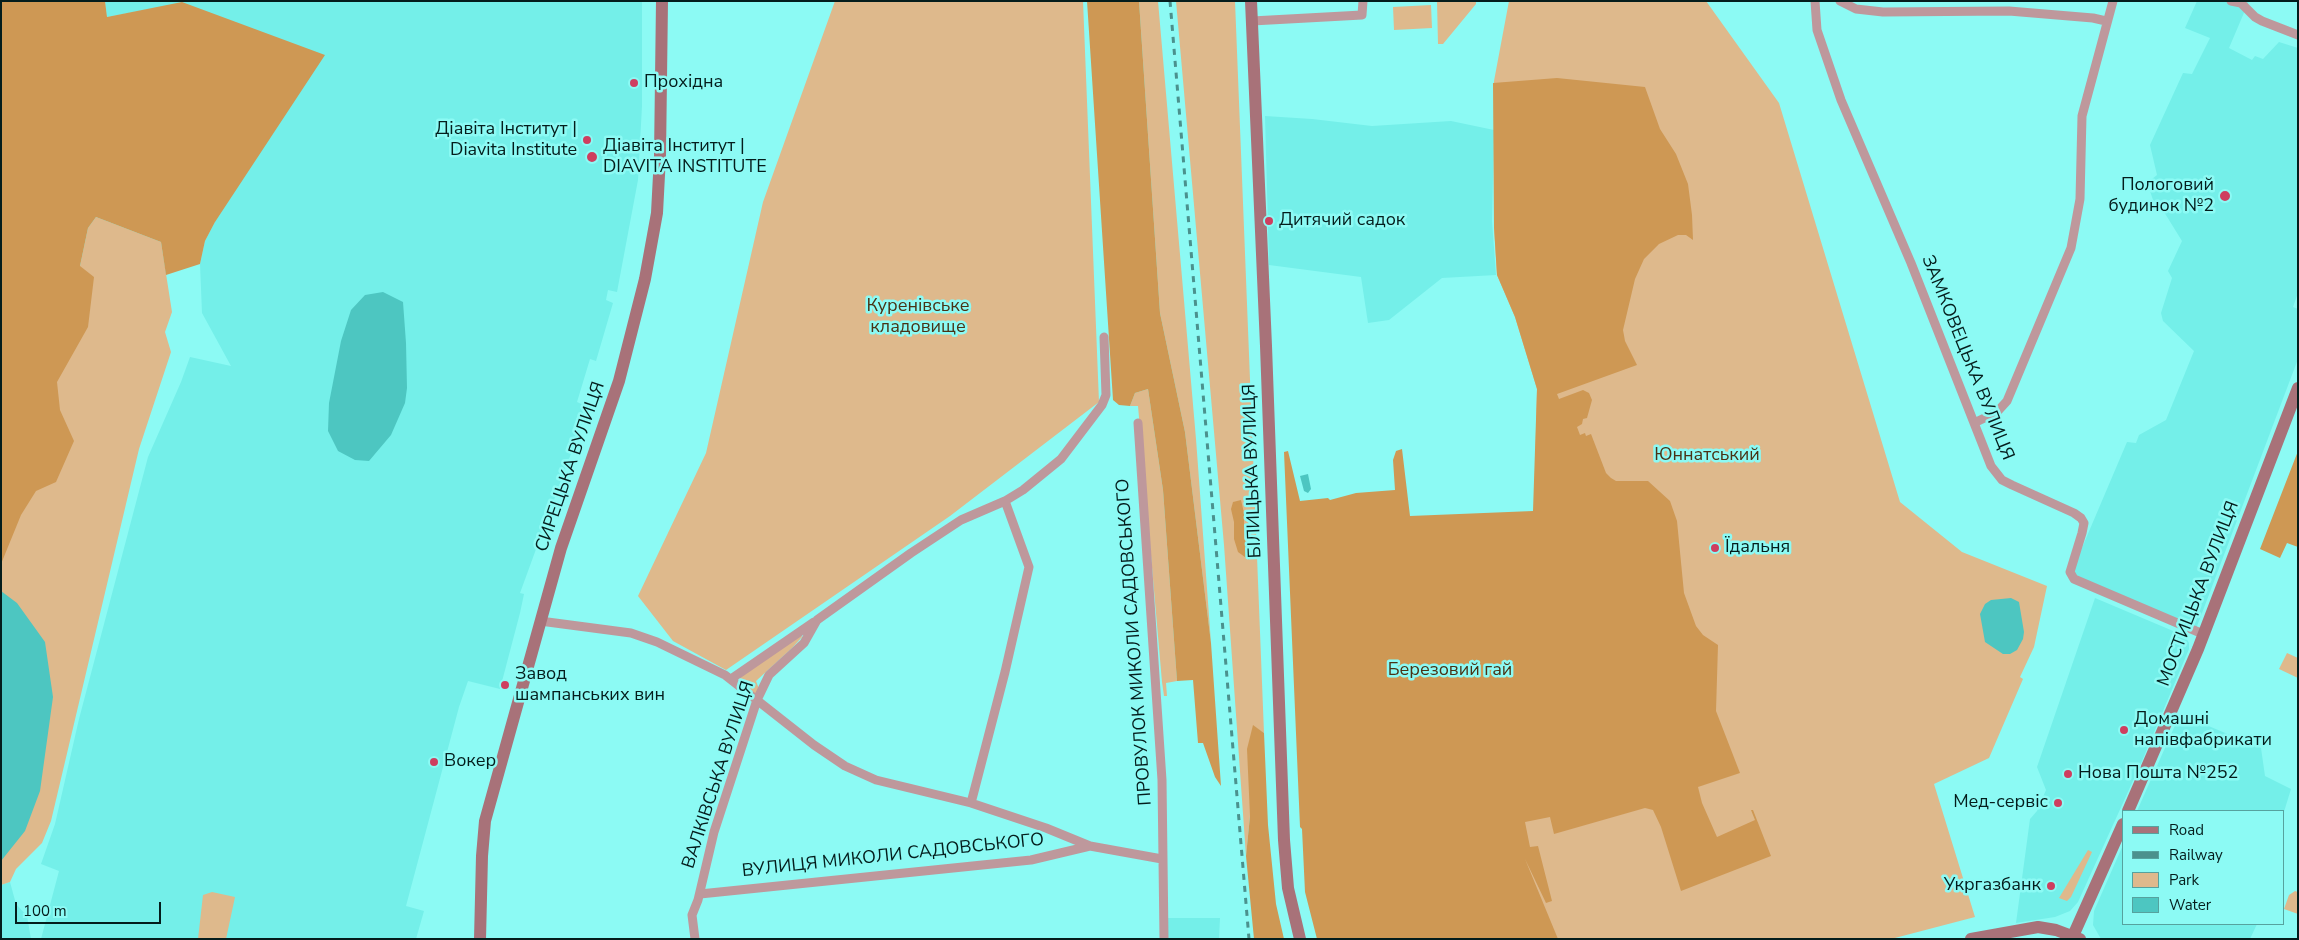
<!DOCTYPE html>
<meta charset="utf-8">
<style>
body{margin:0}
#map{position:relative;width:2299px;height:940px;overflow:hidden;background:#8cfaf4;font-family:"Nunito Sans",sans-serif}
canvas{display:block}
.frame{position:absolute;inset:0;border:2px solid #041d1c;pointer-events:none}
.legend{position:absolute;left:2122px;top:810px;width:162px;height:115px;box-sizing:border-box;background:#8cfaf4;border:1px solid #56a29e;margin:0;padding:6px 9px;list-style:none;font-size:15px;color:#041d1c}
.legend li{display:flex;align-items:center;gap:10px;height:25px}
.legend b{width:25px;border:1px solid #56a29e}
.scale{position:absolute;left:15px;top:902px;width:146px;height:22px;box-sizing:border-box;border:2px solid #041d1c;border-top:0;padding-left:6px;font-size:15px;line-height:18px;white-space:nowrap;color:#041d1c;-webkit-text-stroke:4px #8cfaf4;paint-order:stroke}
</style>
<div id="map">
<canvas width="2299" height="940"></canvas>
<div class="frame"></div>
<ul class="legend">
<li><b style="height:6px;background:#a87279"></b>Road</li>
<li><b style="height:6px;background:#4b918d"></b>Railway</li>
<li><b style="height:14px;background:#deb98c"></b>Park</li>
<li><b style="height:14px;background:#4dc6c1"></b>Water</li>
</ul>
<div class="scale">100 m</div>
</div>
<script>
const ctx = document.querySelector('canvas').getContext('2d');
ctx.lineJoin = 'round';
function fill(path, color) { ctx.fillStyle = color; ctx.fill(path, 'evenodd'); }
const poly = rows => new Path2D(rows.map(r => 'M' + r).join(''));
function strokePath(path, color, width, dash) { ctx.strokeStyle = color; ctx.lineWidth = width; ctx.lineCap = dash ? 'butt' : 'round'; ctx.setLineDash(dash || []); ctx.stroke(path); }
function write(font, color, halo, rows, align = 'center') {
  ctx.font = font + ' "Nunito Sans",sans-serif'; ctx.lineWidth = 5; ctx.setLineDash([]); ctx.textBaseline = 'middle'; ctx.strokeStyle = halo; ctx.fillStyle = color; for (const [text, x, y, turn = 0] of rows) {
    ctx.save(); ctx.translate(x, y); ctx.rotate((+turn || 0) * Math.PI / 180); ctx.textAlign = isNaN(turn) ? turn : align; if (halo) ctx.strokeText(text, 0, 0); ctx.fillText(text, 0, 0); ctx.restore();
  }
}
fill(poly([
 [105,1,642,1,642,106,638,180,617,292,608,290,606,300,613,303,596,361,590,359,577,402,588,407,520,593,524,594,520,613,500,689,468,681,459,707,406,906,424,911,416,939,41,939,59,871,41,864,55,824,79,719,148,457,181,382,190,357,231,366,202,313,200,264,205,241,215,222,182,3,107,17],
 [2197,1,2249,1,2229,48,2252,60,2255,56,2263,59,2279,42,2298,48,2298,293,2293,307,2298,309,2298,359,2196,629,2074,577,2073,569,2127,442,2136,443,2139,435,2166,420,2194,351,2163,321,2161,313,2172,278,2168,271,2182,241,2161,207,2154,203,2149,188,2152,179,2157,175,2150,145,2183,73,2192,74,2210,38,2185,28],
 [1265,116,1312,119,1372,126,1451,121,1494,130,1492,221,1496,275,1442,278,1389,320,1368,323,1361,277,1269,265],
 [2095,598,2185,636,2189,643,2189,649,2142,761,2078,902,2070,911,2055,917,2016,923,2030,819,2037,811,2046,790,2037,767],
 [2180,714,2261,748,2265,776,2291,789,2283,815,2283,811,2137,811],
 [2123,845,2123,924,2257,924,2250,939,2101,939,2093,925,2094,911],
 [10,882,16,904,27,916,31,939,1,939,1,885],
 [1165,918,1220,918,1219,939,1165,939]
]), '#74efe9');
fill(poly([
 [835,1,1083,1,1099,402,950,516,726,670,673,641,638,596,706,453,763,202],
 [1139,1,1158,1,1196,439,1211,643,1185,432,1160,313],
 [1176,1,1235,1,1264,733,1253,726,1250,816,1246,856,1224,545],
 [1437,1,1476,1,1476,4,1443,44,1438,44],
 [1509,1,1706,1,1779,103,1900,502,1962,552,2047,586,2034,647,2020,677,2023,679,1989,758,1934,784,1975,917,1891,939,1556,939,1503,817,1534,511,1537,389,1515,317,1497,275,1494,227,1494,81],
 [1431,5,1432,28,1394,30,1393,7],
 [96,217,161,242,172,312,165,332,171,352,139,449,51,821,42,843,16,869,10,882,1,885,1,326,80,266,88,228],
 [1148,389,1163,490,1177,681,1166,683,1167,696,1164,696,1162,682,1138,406,1130,406,1135,393],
 [801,635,802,637,792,648,756,681,759,689,756,693,751,694,739,682,740,677],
 [2287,653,2298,658,2298,678,2279,669],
 [2088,850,2092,852,2071,897,2067,901,2059,898],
 [2295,891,2298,892,2298,914,2284,909,2289,895],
 [212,892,235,897,226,939,198,939,203,895]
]), '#deb98c');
fill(poly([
 [1,1,105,1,107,17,182,2,325,55,215,222,205,241,200,264,166,275,161,242,96,217,88,228,80,266,94,277,88,327,57,382,60,410,74,441,56,482,36,491,21,515,1,564],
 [1087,1,1139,1,1160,313,1185,432,1211,643,1221,786,1215,777,1203,743,1198,743,1193,680,1177,681,1163,490,1148,389,1135,393,1130,406,1119,405,1113,400],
 [1557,78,1645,87,1660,129,1676,154,1688,184,1692,215,1693,240,1686,235,1678,235,1659,244,1644,259,1635,279,1623,330,1625,341,1637,365,1557,394,1559,399,1583,390,1589,393,1592,400,1587,418,1583,419,1582,424,1577,427,1580,435,1585,433,1586,436,1591,434,1606,473,1611,478,1616,481,1648,481,1670,501,1677,521,1684,593,1696,626,1703,635,1718,645,1716,711,1740,773,1698,787,1702,803,1717,837,1755,820,1751,810,1753,810,1771,856,1681,891,1661,827,1653,810,1645,808,1554,834,1550,817,1525,822,1530,847,1538,846,1552,901,1546,903,1525,859,1558,939,1317,939,1305,892,1302,829,1300,827,1284,452,1288,451,1300,501,1328,498,1330,500,1356,493,1395,490,1393,460,1396,451,1402,449,1410,516,1533,511,1537,389,1515,317,1497,275,1494,227,1493,83],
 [2298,451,2298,547,2287,543,2280,558,2260,549],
 [1241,500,1244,513,1244,538,1249,548,1249,560,1238,552,1234,539,1234,522,1231,509,1233,502],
 [1253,725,1264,733,1268,825,1276,904,1284,939,1254,939,1246,856,1250,816,1247,749]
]), '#ce9854');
fill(poly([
 [383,292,403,302,406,343,407,388,405,403,391,435,369,461,355,460,338,451,328,431,329,403,341,341,351,310,365,295],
 [1308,474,1311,489,1308,493,1304,491,1300,476],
 [1,591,17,603,45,642,53,697,40,791,25,831,1,861],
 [2011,598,2019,602,2024,632,2023,639,2017,650,2010,654,2003,654,1985,642,1980,614,1985,604,1991,600]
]), '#4dc6c1');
strokePath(poly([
 [1815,1,1817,30,1841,100,1911,263,1991,466,2002,480,2012,485,2074,513,2081,518,2084,523,2082,533,2070,572,2074,579,2203,634],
 [1840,1,1856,9,1883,12,2009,11,2093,18,2106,21],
 [2231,1,2241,3,2255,17,2262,21,2298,35],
 [1252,21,1362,15,1363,1],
 [1138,423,1162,780,1164,939],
 [1974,423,1997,412,2007,401,2071,248,2080,199,2082,116,2113,1],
 [540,621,631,633,657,642,725,675,814,745,845,766,876,780,971,803,1046,828,1090,846,1162,859],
 [731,679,814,622],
 [971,803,1005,672,1029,567,1005,501],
 [700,894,1031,860,1090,846],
 [695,939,692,915,698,900,714,832,757,700,769,675,804,643,817,620,911,553,961,520,1005,501,1023,490,1061,459,1102,405,1106,395,1104,337]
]), '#be989c', 9);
strokePath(poly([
 [1251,1,1266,346,1284,840,1288,888,1300,939],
 [2128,811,2198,649,2298,388],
 [2073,936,2123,824],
 [480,939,482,856,485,821,561,548,619,381,645,279,657,213,660,156,662,1],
 [1971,939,2038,927,2056,930,2080,939]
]), '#a87279', 12);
strokePath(poly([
 [1170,1,1249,939]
]), '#4b918d', 3, [6, 6]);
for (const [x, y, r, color] of [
 [634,83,5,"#ce3e5f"],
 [587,140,5,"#ce3e5f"],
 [592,157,6,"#ce3e5f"],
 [2225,196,6,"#ce3e5f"],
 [1269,221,5,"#ce3e5f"],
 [1715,548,5,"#ce3e5f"],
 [505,685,5,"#ce3e5f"],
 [2124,730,5,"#ce3e5f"],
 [434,762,5,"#ce3e5f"],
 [2068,774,5,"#ce3e5f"],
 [2058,803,5,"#ce3e5f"],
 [2051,886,5,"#ce3e5f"]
]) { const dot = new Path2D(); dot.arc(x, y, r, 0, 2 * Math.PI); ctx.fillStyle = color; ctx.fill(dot); strokePath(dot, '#8cfaf4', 2); }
write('18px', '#041d1c', '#8cfaf4', [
 ["Прохідна",644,83],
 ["Діавіта Інститут |",577,130,"right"],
 ["Diavita Institute",577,151,"right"],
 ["Діавіта Інститут |",603,147],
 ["DIAVITA INSTITUTE",603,168],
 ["Пологовий",2214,186,"right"],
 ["будинок №2",2214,207,"right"],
 ["Дитячий садок",1279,221],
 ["Їдальня",1725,548],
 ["Завод",515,675],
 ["шампанських вин",515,696],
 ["Домашні",2134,720],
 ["напівфабрикати",2134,741],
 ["Вокер",444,762],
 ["Нова Пошта №252",2078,774],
 ["Мед-сервіс",2048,803,"right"],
 ["Укргазбанк",2041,886,"right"]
], 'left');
write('18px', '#493215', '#8cfaf4', [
 ["Куренівське",918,307],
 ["кладовище",918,328],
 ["Юннатський",1707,456],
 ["Березовий гай",1450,671]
]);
write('18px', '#041d1c', '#8cfaf4', [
 ["ЗАМКОВЕЦЬКА ВУЛИЦЯ",1967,358,68],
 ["СИРЕЦЬКА ВУЛИЦЯ",571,467,-71],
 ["БІЛИЦЬКА ВУЛИЦЯ",1253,471,-92],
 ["МОСТИЦЬКА ВУЛИЦЯ",2199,594,-69],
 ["ПРОВУЛОК МИКОЛИ САДОВСЬКОГО",1135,642,-94],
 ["ВАЛКІВСЬКА ВУЛИЦЯ",719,775,-72],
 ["ВУЛИЦЯ МИКОЛИ САДОВСЬКОГО",893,856,-6]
]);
</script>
